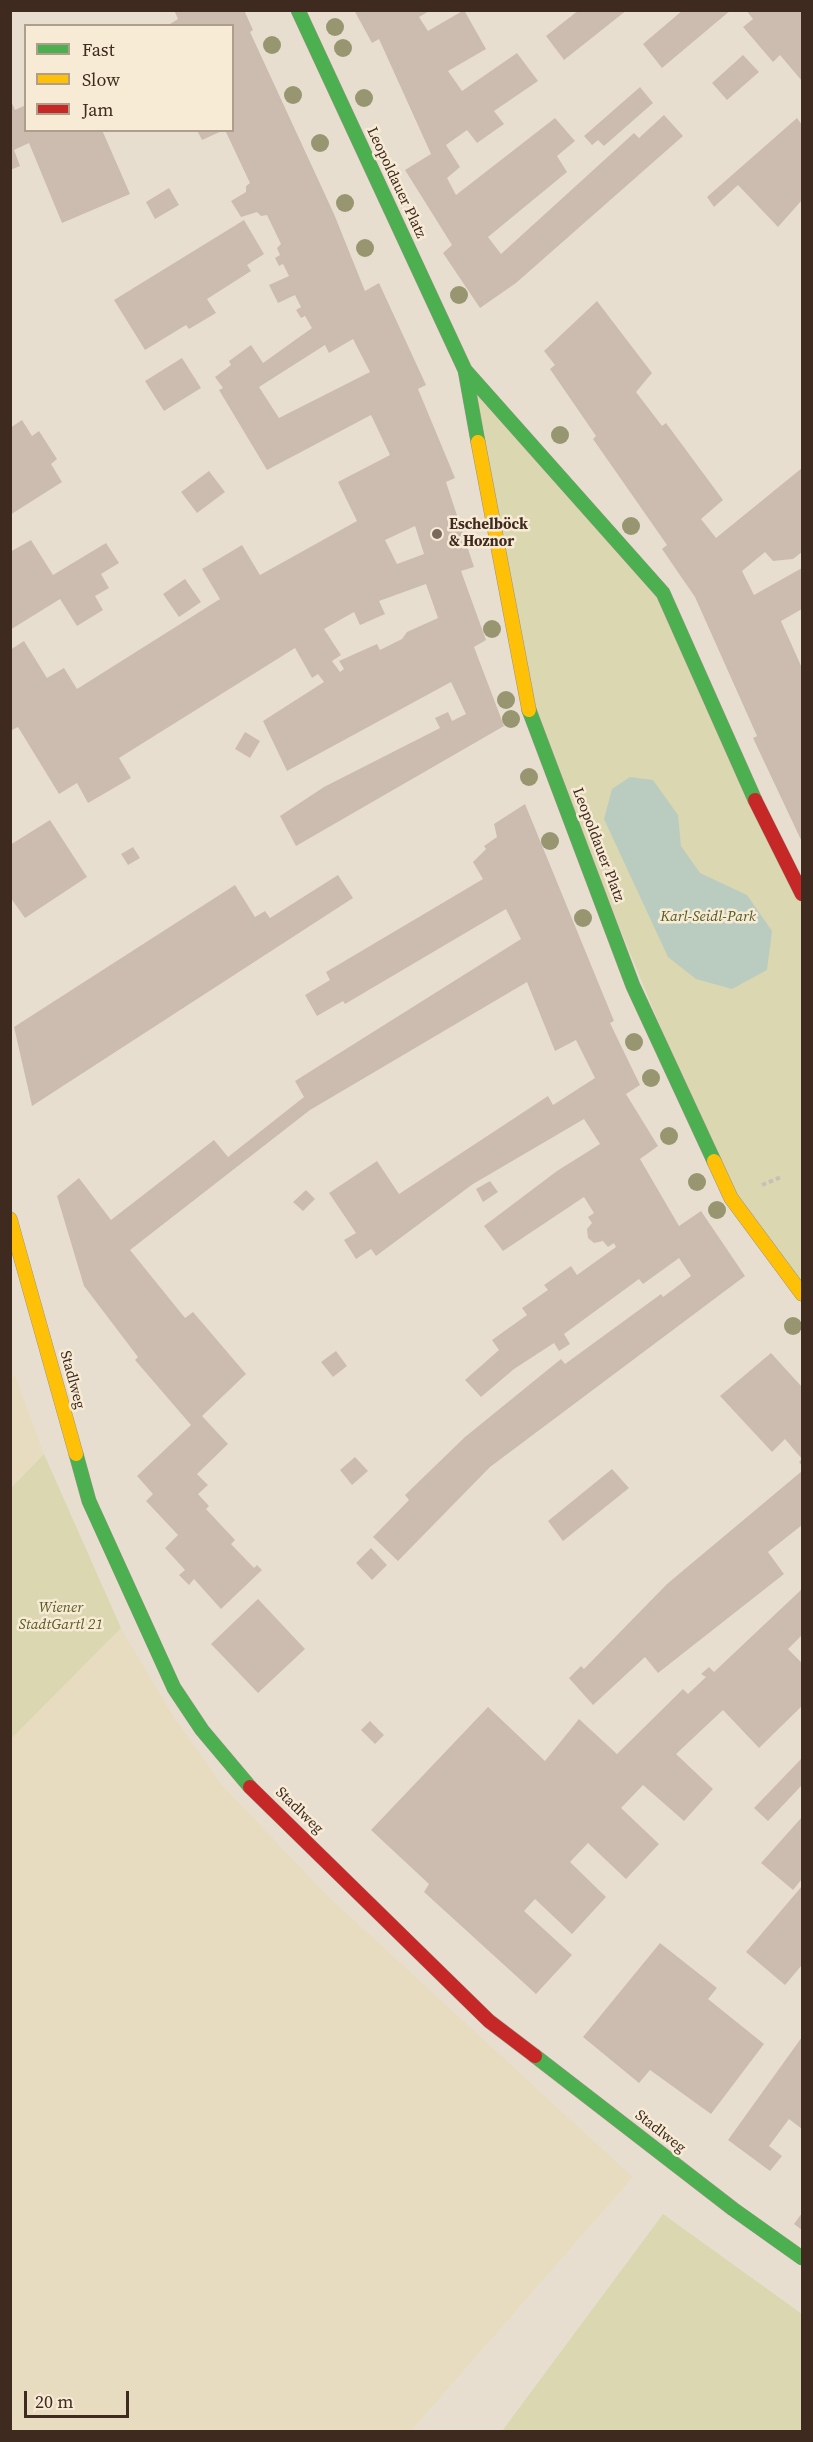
<!DOCTYPE html>
<meta charset="utf-8">
<style>
body{margin:0}
#map{position:relative;width:813px;height:2442px;overflow:hidden;background:#e8ded0;font-family:"Source Serif 4",serif}
canvas{display:block}
.frame{position:absolute;inset:0;border:12px solid #3e2a1e;pointer-events:none}
.legend{position:absolute;left:24px;top:24px;width:210px;height:108px;box-sizing:border-box;background:#f8ebd6;border:2px solid #ae9e8c;margin:0;padding:8px 10px;list-style:none;font-size:18px;color:#3e2a1e}
.legend li{display:flex;align-items:center;gap:12px;height:30px}
.legend b{width:30px;border:2px solid #ae9e8c}
.scale{position:absolute;left:24px;top:2391px;width:105px;height:27px;box-sizing:border-box;border:3px solid #3e2a1e;border-top:0;padding-left:8px;font-size:18px;line-height:21px;white-space:nowrap;color:#3e2a1e;-webkit-text-stroke:4px #f8ebd6;paint-order:stroke}
</style>
<div id="map">
<canvas width="813" height="2442"></canvas>
<div class="frame"></div>
<ul class="legend">
<li><b style="height:8px;background:#4caf50"></b>Fast</li>
<li><b style="height:8px;background:#ffc107"></b>Slow</li>
<li><b style="height:8px;background:#c62828"></b>Jam</li>
</ul>
<div class="scale">20 m</div>
</div>
<script>
const ctx = document.querySelector('canvas').getContext('2d');
ctx.lineJoin = 'round';
function fill(path, color) { ctx.fillStyle = color; ctx.fill(path, 'evenodd'); }
const poly = rows => new Path2D(rows.map(r => 'M' + r).join(''));
function strokePath(path, color, width, dash) { ctx.strokeStyle = color; ctx.lineWidth = width; ctx.lineCap = dash ? 'butt' : 'round'; ctx.setLineDash(dash || []); ctx.stroke(path); }
function write(font, color, halo, rows, align = 'center') {
  ctx.font = font + ' "Source Serif 4",serif'; ctx.lineWidth = 5; ctx.setLineDash([]); ctx.textBaseline = 'middle'; ctx.strokeStyle = halo; ctx.fillStyle = color; for (const [text, x, y, turn = 0] of rows) {
    ctx.save(); ctx.translate(x, y); ctx.rotate((+turn || 0) * Math.PI / 180); ctx.textAlign = isNaN(turn) ? turn : align; if (halo) ctx.strokeText(text, 0, 0); ctx.fillText(text, 0, 0); ctx.restore();
  }
}
fill(poly([
 [15,1375,44,1454,11,1488,10,1380],
 [121,1628,172,1714,222,1785,330,1898,633,2177,411,2431,11,2432,11,1739]
]), '#e8dcc0');
fill(poly([
 [465,370,663,593,802,894,802,1294,731,1198,526,701],
 [44,1454,121,1628,11,1739,11,1488],
 [663,2214,802,2314,802,2431,502,2431]
]), '#dbd7b1');
fill(poly([
 [630,777,653,780,678,815,681,846,700,873,747,895,772,931,767,970,732,989,696,979,668,957,604,819,612,789]
]), '#baccc0');
fill(poly([
 [174,10,244,10,253,30,250,32,334,214,365,291,379,283,426,385,418,389,455,478,446,482,474,567,461,571,486,640,474,647,504,726,296,846,280,816,324,787,440,728,435,718,448,712,452,721,466,714,451,682,287,771,263,721,324,682,318,674,312,678,295,648,119,758,131,778,88,803,77,783,59,794,18,727,10,731,10,650,24,641,47,678,64,668,77,689,220,599,202,569,242,545,260,575,357,521,338,482,390,455,371,415,267,470,219,390,223,388,215,377,231,365,229,361,251,345,263,363,312,328,305,316,301,318,296,310,301,307,295,295,278,303,269,285,289,276,283,264,279,266,275,258,280,255,277,248,281,244,267,215,261,216,257,212,241,217,231,201,246,192,246,186,250,183,225,130,232,130,232,26,167,26,178,19],
 [353,339,370,372,279,418,259,387,325,345,329,353],
 [415,526,424,554,397,564,385,540],
 [426,584,438,618,407,632,402,639,380,650,377,644,339,661,344,669,340,672,332,661,341,655,324,629,354,612,360,625,385,614,379,601],
 [354,10,431,10,419,17,428,31,464,10,486,49,448,71,462,91,517,53,538,81,494,111,504,124,477,143,467,130,446,145,460,167,447,178,456,195,555,118,575,141,557,156,567,172,488,237,501,254,634,133,639,138,664,115,683,136,516,283,480,308,443,253,452,245,405,170,431,154,379,39,372,43],
 [579,10,627,10,564,60,546,36],
 [683,10,731,10,662,68,643,44],
 [746,10,802,10,802,81,780,55,773,62,743,27,753,19],
 [743,55,759,72,727,100,712,83],
 [640,87,653,103,604,146,598,140,592,145,584,136],
 [10,99,15,110,26,105,26,130,102,130,130,194,62,223,29,143,14,150,20,166,10,170],
 [797,118,802,125,802,200,778,227,738,185,714,207,707,197],
 [197,130,224,130,202,140],
 [169,188,179,205,155,219,146,202],
 [244,220,264,254,247,265,251,271,207,299,216,313,189,329,186,325,145,350,114,300],
 [597,301,652,373,636,392,662,426,666,423,723,500,701,519,716,538,802,468,802,552,793,559,773,561,765,552,742,571,754,595,802,568,802,609,781,621,802,668,802,842,753,738,757,736,695,597,662,549,667,545,593,439,596,436,550,369,555,365,544,351],
 [182,358,201,388,164,411,145,381],
 [22,420,32,436,39,431,57,459,51,464,62,482,10,515,10,428],
 [209,471,225,492,197,513,181,492],
 [31,540,53,575,106,543,119,563,101,574,109,588,95,596,103,610,77,626,60,599,10,630,10,552],
 [185,579,201,602,179,617,163,594],
 [245,732,260,741,250,758,235,749],
 [525,804,614,1021,610,1023,640,1085,626,1094,658,1146,640,1159,679,1226,701,1211,745,1276,490,1467,398,1561,373,1537,409,1500,405,1495,465,1437,561,1359,565,1364,661,1294,663,1297,691,1276,679,1258,643,1284,639,1279,564,1334,570,1344,559,1351,554,1343,514,1369,481,1397,465,1380,499,1350,492,1340,527,1315,522,1308,548,1290,544,1285,571,1266,577,1275,616,1247,614,1243,608,1247,603,1241,594,1243,588,1238,587,1229,592,1223,588,1217,594,1213,584,1197,503,1251,484,1226,557,1171,600,1144,584,1119,473,1184,376,1256,371,1249,356,1259,344,1240,356,1233,329,1193,377,1161,399,1194,548,1096,553,1105,595,1078,576,1040,555,1051,527,982,310,1110,130,1250,185,1318,193,1312,246,1374,202,1416,228,1444,197,1474,208,1485,198,1494,209,1506,206,1509,235,1540,231,1544,254,1568,257,1565,262,1570,221,1609,194,1579,189,1585,179,1575,185,1570,165,1548,178,1535,146,1501,153,1494,137,1476,191,1425,135,1360,138,1357,84,1286,57,1196,79,1178,111,1220,214,1140,228,1157,304,1097,295,1081,521,939,506,909,345,1004,343,1001,317,1016,305,995,330,980,326,972,483,879,473,862,486,849,484,846,497,837,494,824],
 [50,820,87,877,25,918,10,897,10,845],
 [133,847,140,858,128,865,121,854],
 [338,875,353,898,32,1106,14,1027,235,885,255,917,265,911,270,918],
 [490,1181,498,1192,483,1202,476,1189],
 [306,1190,315,1199,303,1211,293,1202],
 [336,1351,347,1366,333,1377,321,1362],
 [771,1353,802,1387,802,1466,799,1462,802,1459,785,1439,772,1452,720,1396],
 [355,1457,368,1471,352,1485,340,1470],
 [612,1469,629,1488,563,1541,548,1521],
 [802,1471,802,1525,768,1552,784,1574,658,1673,645,1657,593,1705,569,1678,581,1666,584,1669,667,1584],
 [371,1548,387,1565,372,1580,356,1563],
 [802,1589,802,1635,788,1649,802,1663,802,1706,759,1748,723,1710,676,1754,713,1789,684,1821,643,1785,621,1808,659,1844,626,1879,588,1843,570,1862,606,1897,572,1934,535,1899,524,1911,572,1955,536,1994,424,1892,429,1884,371,1830,488,1707,545,1761,579,1719,617,1754,683,1689,688,1694,706,1677,701,1674,709,1667,714,1672],
 [258,1599,305,1649,258,1693,211,1644],
 [370,1721,384,1735,375,1744,361,1730],
 [802,1758,802,1785,768,1821,754,1808],
 [802,1817,802,1879,793,1890,761,1863],
 [802,1886,802,1965,785,1985,746,1952],
 [660,1943,717,1988,708,1999,764,2044,711,2114,650,2070,639,2083,583,2037],
 [802,2037,802,2129,789,2119,769,2146,782,2156,770,2171,728,2140],
 [802,2213,802,2230,794,2224]
]), '#ccbcb0');
const fast = poly([
 [298,10,465,370,478,442],
 [465,370,663,593,755,800],
 [529,710,633,986,714,1161],
 [76,1454,89,1501,174,1688,202,1730,250,1787],
 [535,2056,733,2209,802,2258]
]);
const slow = poly([
 [478,442,529,710],
 [714,1161,731,1198,802,1294],
 [10,1219,76,1454]
]);
const jam = poly([
 [755,800,802,894],
 [250,1787,489,2021,535,2056]
]);
strokePath(fast, '#9d9388', 15);
strokePath(slow, '#9d9388', 15);
strokePath(jam, '#9d9388', 15);
strokePath(poly([
 [762,1185,781,1177]
]), '#c8c0b8', 4, [4.5, 3]);
strokePath(fast, '#4caf50', 14);
strokePath(slow, '#ffc107', 14);
strokePath(jam, '#c62828', 14);
ctx.fillStyle = '#979671';
for (const [x, y] of [
 [335,27],
 [272,45],
 [343,48],
 [293,95],
 [364,98],
 [320,143],
 [345,203],
 [365,248],
 [459,295],
 [560,435],
 [631,526],
 [492,629],
 [506,700],
 [511,719],
 [529,777],
 [550,841],
 [583,918],
 [634,1042],
 [651,1078],
 [669,1136],
 [697,1182],
 [717,1210],
 [793,1326]
]) { ctx.beginPath(); ctx.arc(x, y, 9, 0, 2 * Math.PI); ctx.fill(); }
for (const [x, y, r, color] of [
 [437,534,6,"#7a695c"]
]) { const dot = new Path2D(); dot.arc(x, y, r, 0, 2 * Math.PI); ctx.fillStyle = color; ctx.fill(dot); strokePath(dot, '#f8ebd6', 2); }
write('15px', '#3e2a1e', '#f8ebd6', [
 ["Leopoldauer Platz",396,183,65],
 ["Leopoldauer Platz",598,845,69],
 ["Stadlweg",72,1380,75],
 ["Stadlweg",299,1811,44],
 ["Stadlweg",660,2132,38]
]);
write('bold 15px', '#3e2a1e', '#f8ebd6', [
 ["Eschelböck",449,525],
 ["& Hoznor",449,542]
], 'left');
write('italic 15px', '#545c23', '#f8ebd6', [
 ["Karl-Seidl-Park",708,917],
 ["Wiener",61,1608],
 ["StadtGartl 21",61,1625]
]);
</script>
